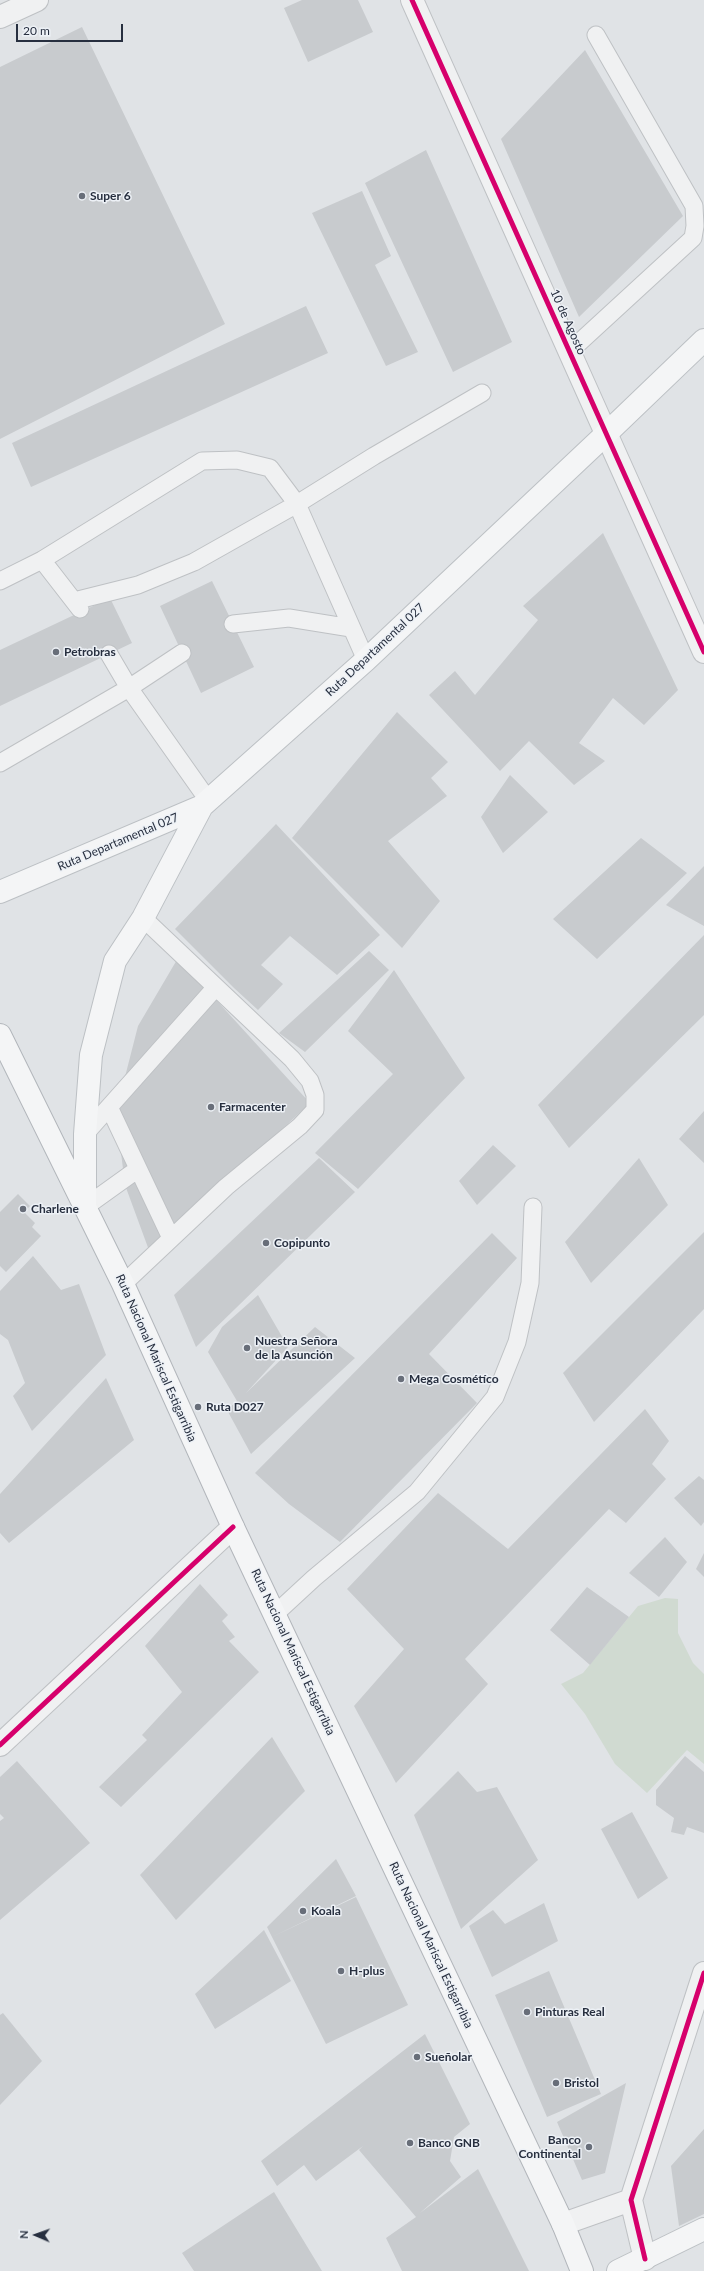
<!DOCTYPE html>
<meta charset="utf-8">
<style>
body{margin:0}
#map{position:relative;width:704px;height:2271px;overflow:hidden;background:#e0e3e6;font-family:Lato,sans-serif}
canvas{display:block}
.north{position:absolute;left:16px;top:2215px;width:40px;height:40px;-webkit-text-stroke:3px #edf1f6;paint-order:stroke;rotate:272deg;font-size:11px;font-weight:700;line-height:16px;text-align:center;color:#272f3f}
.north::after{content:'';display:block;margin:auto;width:14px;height:18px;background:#272f3f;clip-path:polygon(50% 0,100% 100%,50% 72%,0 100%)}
.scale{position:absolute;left:16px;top:24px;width:107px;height:18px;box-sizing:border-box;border:2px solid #272f3f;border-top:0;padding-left:5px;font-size:12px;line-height:14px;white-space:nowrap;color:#272f3f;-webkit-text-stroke:3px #edf1f6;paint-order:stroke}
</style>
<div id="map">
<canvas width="704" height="2271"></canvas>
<div class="north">N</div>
<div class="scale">20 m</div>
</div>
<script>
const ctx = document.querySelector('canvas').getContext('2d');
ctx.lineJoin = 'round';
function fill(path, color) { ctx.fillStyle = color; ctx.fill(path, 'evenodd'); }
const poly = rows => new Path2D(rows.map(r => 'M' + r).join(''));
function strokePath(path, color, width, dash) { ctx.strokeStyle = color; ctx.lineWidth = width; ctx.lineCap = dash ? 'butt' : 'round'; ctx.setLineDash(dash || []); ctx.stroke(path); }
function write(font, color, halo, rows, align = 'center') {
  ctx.font = font + ' Lato,sans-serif'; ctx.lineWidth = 3; ctx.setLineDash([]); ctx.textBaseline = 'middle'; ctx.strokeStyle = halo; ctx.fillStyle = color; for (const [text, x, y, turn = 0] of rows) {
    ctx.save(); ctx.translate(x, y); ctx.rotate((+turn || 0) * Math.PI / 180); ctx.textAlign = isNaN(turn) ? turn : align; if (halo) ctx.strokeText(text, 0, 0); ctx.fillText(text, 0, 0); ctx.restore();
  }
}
fill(poly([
 [665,1598,678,1599,678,1633,693,1663,704,1674,704,1764,687,1750,647,1793,615,1764,585,1714,561,1684,583,1673,638,1606]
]), '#d0dad1');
fill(poly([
 [302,0,358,0,373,32,308,62,284,8],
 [82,27,225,324,0,439,0,67],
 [585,50,683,216,579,317,501,139],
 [426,150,512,342,453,372,365,183],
 [362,191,391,256,375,265,418,352,386,366,312,213],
 [306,306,328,353,31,487,12,443],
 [603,533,678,690,644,725,613,698,579,743,605,761,574,785,529,741,500,771,429,695,455,671,475,695,538,620,523,606],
 [212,581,254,667,201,693,160,606],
 [110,598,132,643,0,706,0,650],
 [397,712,448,762,431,778,447,796,388,841,440,901,402,948,292,838],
 [510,775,548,812,503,853,481,817],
 [276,824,380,935,337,975,290,936,261,965,283,984,258,1010,234,988,175,929],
 [641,838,687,873,597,959,553,919],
 [704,866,704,926,666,905],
 [704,935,704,1015,569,1148,538,1105],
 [369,951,389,970,305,1052,279,1033],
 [178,958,310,1103,150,1253,125,1185,116,1112,138,1026],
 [394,970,465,1078,358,1189,315,1153,393,1074,348,1031],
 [704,1111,704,1163,679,1139],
 [493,1145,516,1166,477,1205,459,1181],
 [319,1158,355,1192,196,1347,174,1295],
 [639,1158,668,1205,591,1283,565,1242],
 [18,1194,30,1206,24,1212,35,1223,32,1227,41,1236,6,1272,0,1266,0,1212],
 [704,1232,704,1309,594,1422,563,1373],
 [492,1233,517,1258,429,1354,477,1403,340,1542,289,1504,255,1473],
 [33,1256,61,1290,79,1284,106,1355,32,1431,13,1396,25,1383,8,1340,0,1334,0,1291],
 [258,1295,288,1347,246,1393,315,1327,355,1358,251,1454,227,1410,237,1401,208,1352,222,1327],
 [106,1378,134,1440,9,1543,0,1533,0,1494],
 [645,1409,669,1441,652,1464,666,1479,626,1523,609,1509,465,1659,488,1684,396,1783,354,1706,404,1649,347,1589,438,1493,508,1549],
 [699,1476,704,1480,704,1522,701,1526,674,1498],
 [665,1537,687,1562,659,1597,629,1573],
 [704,1553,704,1577,696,1569],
 [200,1584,228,1615,222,1621,235,1637,229,1641,259,1672,121,1807,99,1787,147,1740,142,1735,182,1692,145,1646],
 [587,1587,629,1617,590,1665,550,1630],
 [272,1737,305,1791,176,1920,140,1875],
 [685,1756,704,1772,704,1833,687,1827,684,1835,671,1832,674,1818,656,1805,656,1790],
 [17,1761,90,1843,0,1920,0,1821,4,1818,0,1814,0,1777],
 [458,1771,477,1792,497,1787,538,1860,461,1929,414,1815],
 [632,1812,668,1878,638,1899,601,1829],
 [336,1859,356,1896,272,1937,267,1927],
 [356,1897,408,2005,326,2044,272,1937],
 [544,1903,558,1941,492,1977,469,1926,493,1910,505,1924],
 [264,1930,291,1981,215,2029,195,1994],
 [549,1971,601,2094,547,2117,495,1995],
 [3,2013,42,2061,0,2105,0,2015],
 [425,2034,470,2124,454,2137,450,2161,461,2177,420,2213,478,2169,529,2271,402,2271,386,2238,416,2217,359,2150,363,2146,316,2181,304,2165,277,2186,261,2161],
 [626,2083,605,2173,582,2180,557,2122],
 [704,2129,704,2214,679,2226,671,2166],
 [274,2192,322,2271,194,2271,182,2253]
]), '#c8cbce');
const lane = poly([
 [570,351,693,238,695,226,694,206,596,35],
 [42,560,80,609],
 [0,581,42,560,202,461,237,460,270,468,297,504,366,660],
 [74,601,138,585,194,562,297,504,374,456,482,393],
 [233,624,289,618,351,628],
 [109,654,129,688,208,800],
 [0,763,129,688,182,653],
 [109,1107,171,1238],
 [85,1134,216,987],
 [85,1207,138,1169],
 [123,1284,226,1187,300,1126,315,1110,315,1095,310,1081,292,1059,143,918],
 [275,1614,314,1578,417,1492,495,1397,517,1342,530,1283,533,1207]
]);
const street = poly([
 [412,0,704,652],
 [0,17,37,0],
 [0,1745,233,1527],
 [563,2224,631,2200],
 [645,2259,631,2200,704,1973]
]);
const primary = poly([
 [0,892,202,806,366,660,607,433,704,340],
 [85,1207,85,1134,91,1055,115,961,143,918,202,806],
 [618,2271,704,2229]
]);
const highway = poly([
 [0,1035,123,1284,233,1527,563,2224,582,2271]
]);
strokePath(lane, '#bec1c4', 19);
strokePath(street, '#bec1c4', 24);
strokePath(primary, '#bcc0c4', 24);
strokePath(highway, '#b2b6bb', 24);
strokePath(lane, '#f0f1f2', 17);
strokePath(street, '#f0f1f2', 22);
strokePath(primary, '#f4f5f6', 22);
strokePath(highway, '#f4f5f6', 22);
strokePath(poly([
 [412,0,704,652],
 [0,1745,233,1527],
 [645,2259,631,2200,704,1973]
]), '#d6006c', 5);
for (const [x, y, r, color] of [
 [82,196,4,"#686e79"],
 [56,652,4,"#686e79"],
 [211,1107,4,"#686e79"],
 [23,1209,4,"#686e79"],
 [266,1243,4,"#686e79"],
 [247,1348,4,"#686e79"],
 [401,1379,4,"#686e79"],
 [198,1407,4,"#686e79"],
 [303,1911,4,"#686e79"],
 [341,1971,4,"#686e79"],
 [527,2012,4,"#686e79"],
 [417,2057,4,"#686e79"],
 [556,2083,4,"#686e79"],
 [410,2143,4,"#686e79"],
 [589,2147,4,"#686e79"]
]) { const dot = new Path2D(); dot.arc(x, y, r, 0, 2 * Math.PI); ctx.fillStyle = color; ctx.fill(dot); strokePath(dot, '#edf1f6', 1.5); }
write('bold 12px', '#272f3f', '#edf1f6', [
 ["Super 6",90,196],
 ["Petrobras",64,652],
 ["Farmacenter",219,1107],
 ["Charlene",31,1209],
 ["Copipunto",274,1243],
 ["Nuestra Señora",255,1341],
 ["de la Asunción",255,1355],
 ["Mega Cosmétíco",409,1379],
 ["Ruta D027",206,1407],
 ["Koala",311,1911],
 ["H-plus",349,1971],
 ["Pinturas Real",535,2012],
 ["Sueñolar",425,2057],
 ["Bristol",564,2083],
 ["Banco",581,2140,"right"],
 ["Continental",581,2154,"right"],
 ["Banco GNB",418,2143]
], 'left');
write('12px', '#272f3f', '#edf1f6', [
 ["10 de Agosto",568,322,66],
 ["Ruta Departamental 027",375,650,-43],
 ["Ruta Departamental 027",118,842,-23],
 ["Ruta Nacional Mariscal Estigarribia",156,1358,66],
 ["Ruta Nacional Mariscal Estigarribia",293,1652,65],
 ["Ruta Nacional Mariscal Estigarribia",431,1945,65]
]);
</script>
